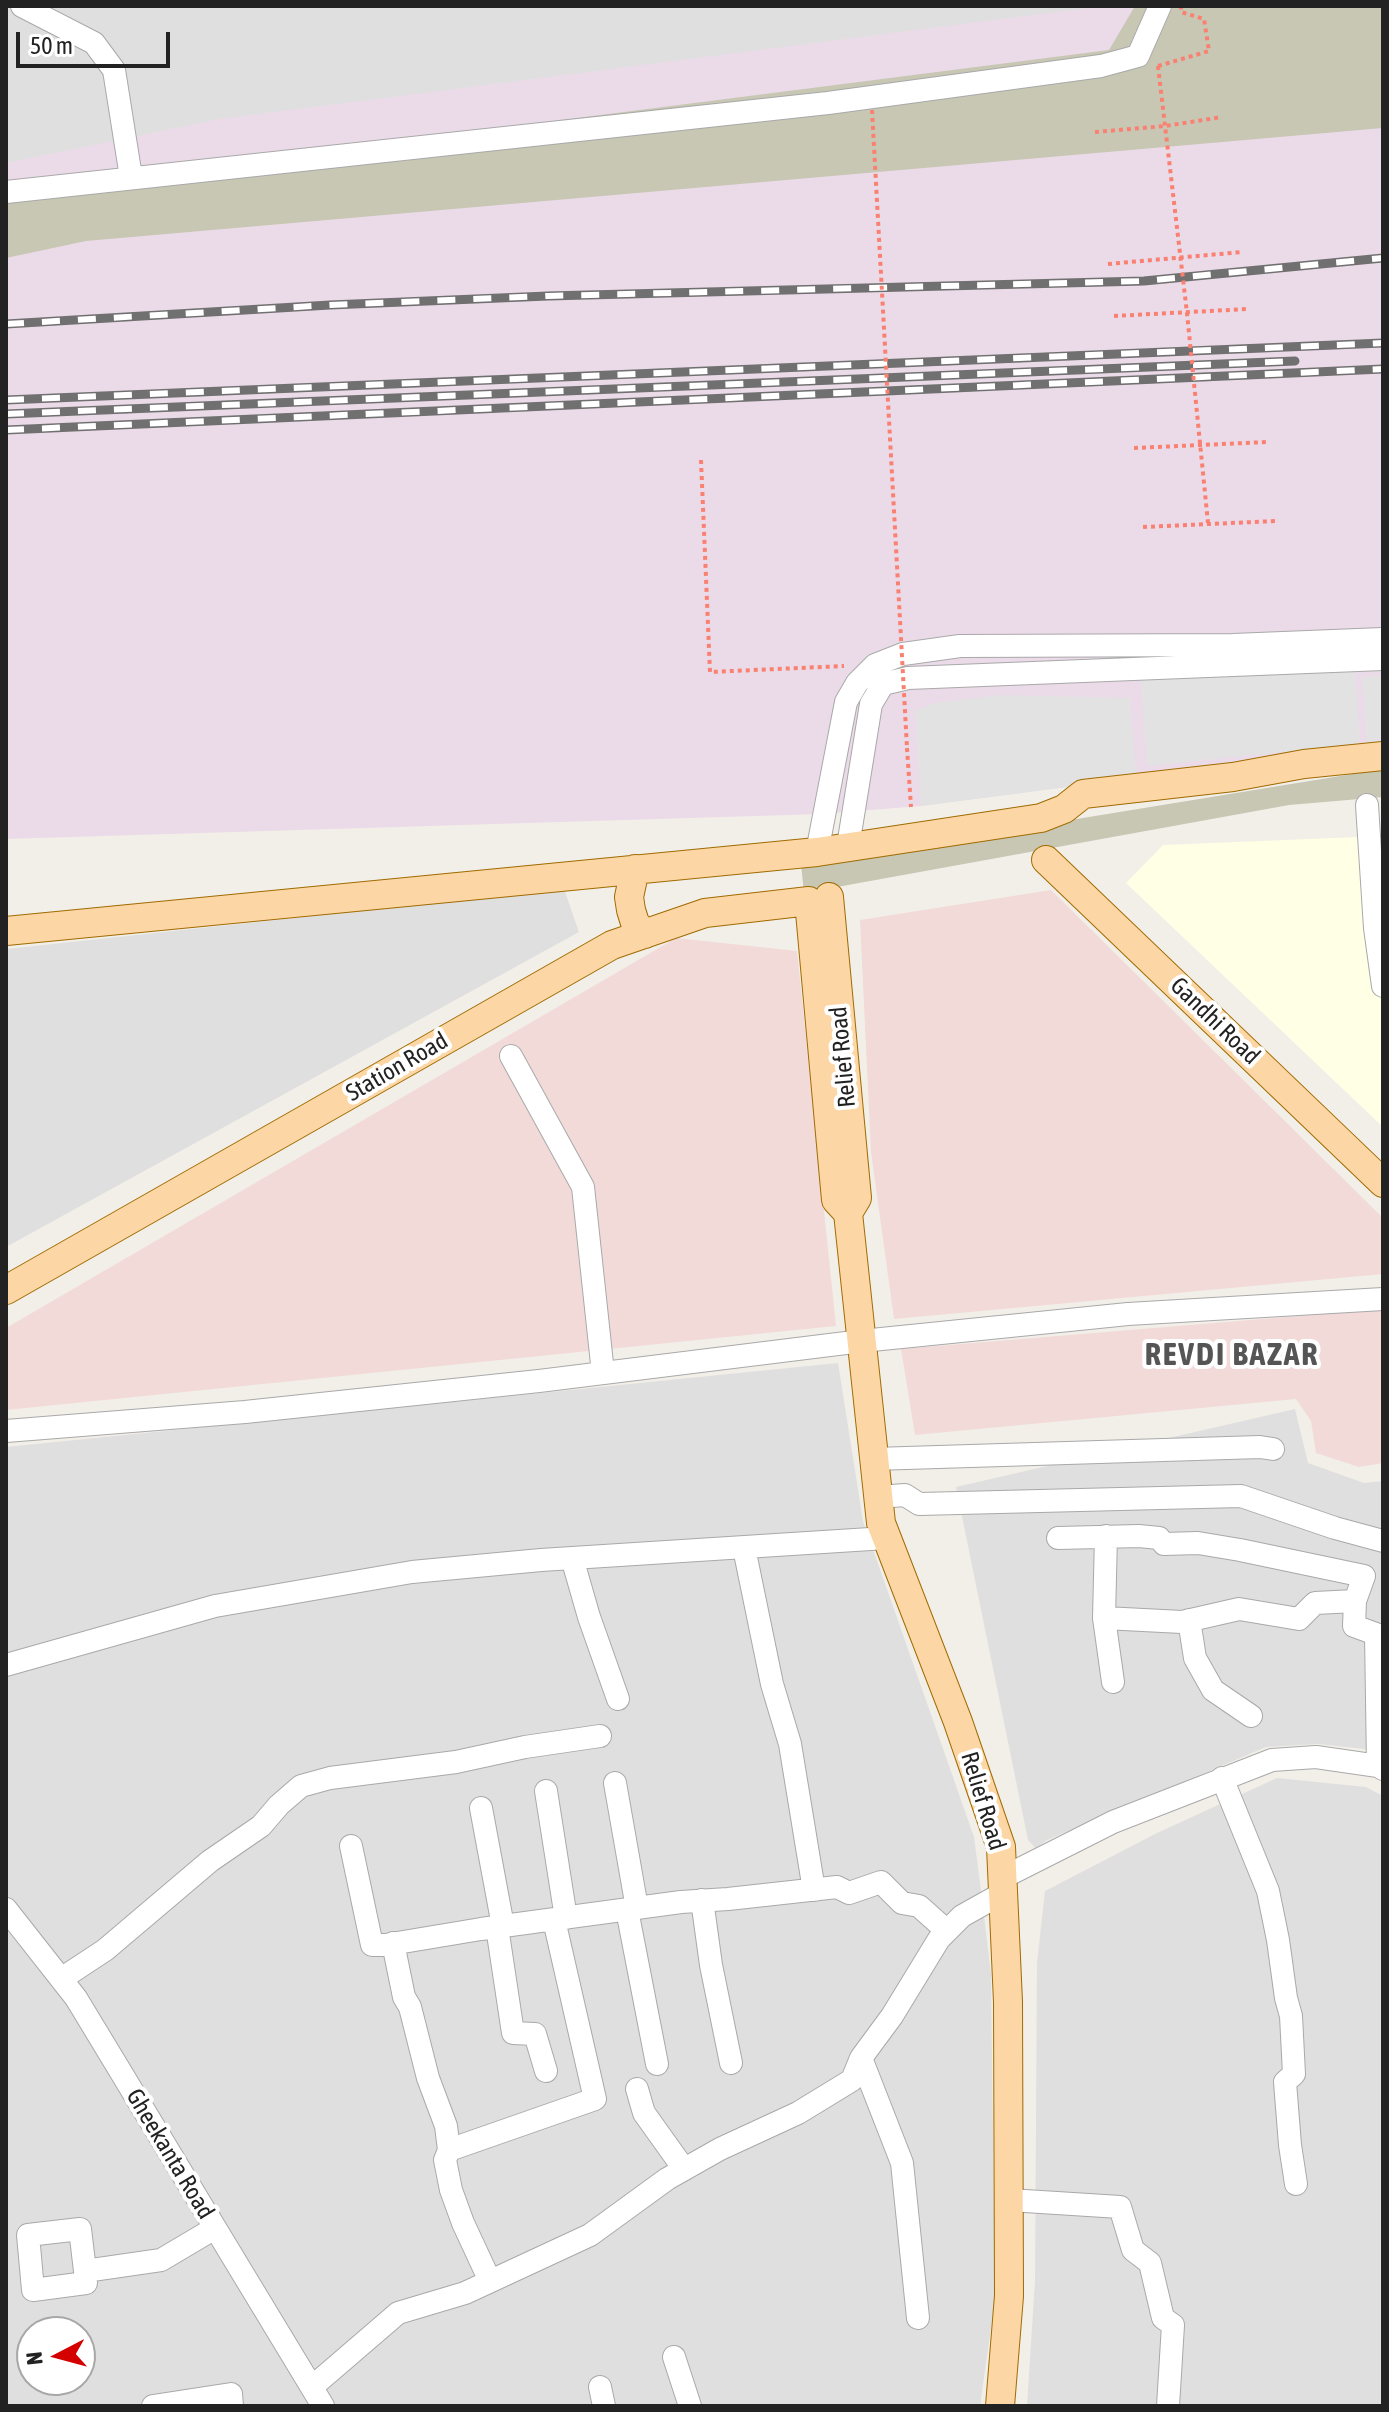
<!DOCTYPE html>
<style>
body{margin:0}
#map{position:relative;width:1389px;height:2412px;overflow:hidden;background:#f2efe9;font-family:"Asap Condensed",sans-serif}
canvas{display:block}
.frame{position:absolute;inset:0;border:8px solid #222;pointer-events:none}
.north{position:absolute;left:16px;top:2316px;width:80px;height:80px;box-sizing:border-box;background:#fff;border:2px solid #a7a7a7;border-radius:50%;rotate:264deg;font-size:22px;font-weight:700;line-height:32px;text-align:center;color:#222}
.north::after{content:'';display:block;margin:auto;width:28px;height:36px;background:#d40000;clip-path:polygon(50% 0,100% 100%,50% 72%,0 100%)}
.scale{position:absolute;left:16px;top:32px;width:154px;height:36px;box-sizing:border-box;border:4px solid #222;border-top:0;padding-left:10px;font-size:24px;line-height:28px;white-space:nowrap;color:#222;-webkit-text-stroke:6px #fff;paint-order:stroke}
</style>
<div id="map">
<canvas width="1389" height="2412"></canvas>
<div class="frame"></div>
<div class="north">N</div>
<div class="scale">50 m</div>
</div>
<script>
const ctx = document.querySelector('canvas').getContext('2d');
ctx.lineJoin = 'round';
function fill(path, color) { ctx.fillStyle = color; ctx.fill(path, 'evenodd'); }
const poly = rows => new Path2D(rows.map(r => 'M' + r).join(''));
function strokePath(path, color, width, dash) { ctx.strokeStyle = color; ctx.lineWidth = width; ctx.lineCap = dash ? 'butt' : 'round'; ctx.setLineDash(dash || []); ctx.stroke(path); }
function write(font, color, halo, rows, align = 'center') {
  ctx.font = font + ' "Asap Condensed",sans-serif'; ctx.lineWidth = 8; ctx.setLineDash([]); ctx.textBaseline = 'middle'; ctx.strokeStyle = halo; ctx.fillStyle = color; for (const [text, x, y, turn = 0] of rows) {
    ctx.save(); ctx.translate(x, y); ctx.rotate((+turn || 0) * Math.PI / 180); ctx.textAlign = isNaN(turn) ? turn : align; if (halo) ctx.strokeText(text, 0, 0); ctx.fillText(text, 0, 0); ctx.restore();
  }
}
fill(poly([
 [6,6,1110,6,6,163],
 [564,889,579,932,6,1247,6,949],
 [838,1363,863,1521,974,1837,979,1875,991,1974,995,2299,980,2406,6,2406,6,1447],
 [32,2332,80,2332,80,2380,32,2380],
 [1295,1409,1308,1463,1364,1483,1383,1481,1383,1758,1364,1749,1318,1744,1266,1747,1047,1840,1036,1849,1028,1840,956,1487],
 [1277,1778,1366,1787,1383,1796,1383,2406,1027,2406,1035,2281,1037,1963,1045,1891,1157,1833]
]), '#e0dfdf');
fill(poly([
 [1051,890,1383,1218,1383,1274,894,1319,871,1152,860,920],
 [676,938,797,951,836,1326,6,1410,6,1328],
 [1383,1309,1383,1463,1359,1467,1316,1453,1311,1421,1296,1399,915,1435,901,1349]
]), '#f2dad9');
fill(poly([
 [1104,6,1383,6,1383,746,921,806,821,814,6,839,6,163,220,119]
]), '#ebdbe8');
fill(poly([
 [1383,836,1383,1127,1126,883,1163,845]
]), '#ffffe5');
fill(poly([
 [1135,6,1383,6,1383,128,86,241,6,258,6,191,1109,50],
 [1383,769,1383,797,1289,805,804,893,801,864]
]), '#c7c7b4');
fill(poly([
 [1355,668,1360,744,1147,766,1141,680],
 [1383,676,1383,746,1367,748,1362,677],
 [1000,695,1130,698,1136,778,921,806,915,711,935,703]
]), '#e2e2e2');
const minor = poly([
 [22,6,94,43,114,70,131,177],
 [6,192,828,103,1101,66,1138,56,1160,6],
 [1367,805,1375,928,1383,986],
 [848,846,871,704,883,684,908,678,1383,659],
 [817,852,846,702,857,683,875,665,903,654,960,646,1233,645,1383,639],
 [511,1056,583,1187,603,1373],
 [6,1431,245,1412,539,1381,862,1341,1128,1314,1383,1299],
 [874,1459,1260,1447,1273,1449],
 [878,1497,905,1495,919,1504,1241,1496,1335,1528,1383,1541],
 [1058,1538,1139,1536,1159,1538,1164,1544,1198,1543,1240,1550,1364,1576,1355,1601,1354,1626,1376,1634,1378,1766],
 [744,1548,772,1684,790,1744,814,1890],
 [572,1558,589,1617,618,1699],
 [1104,1618,1106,1536],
 [1189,1620,1195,1658,1213,1690,1251,1716],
 [6,1665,215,1606,412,1572,541,1560,886,1538],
 [1113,1682,1104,1618,1182,1622,1239,1609,1299,1619,1315,1603,1355,1601],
 [1222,1778,1268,1891,1278,1940,1286,1998,1291,2016,1294,2074,1285,2082,1290,2145,1296,2184],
 [615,1783,637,1908],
 [546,1791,566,1918],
 [481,1808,503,1926],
 [351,1846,372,1945,385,1945,481,1929,681,1902,728,1899,837,1887,849,1893,881,1882,902,1903,919,1906,947,1931],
 [1002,1878,1113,1822,1272,1760,1316,1757,1378,1766,1383,1769],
 [702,1900,711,1965,731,2063],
 [6,1909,76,1998,323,2406],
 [627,1910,657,2064],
 [497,1927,513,2033,535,2034,546,2071],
 [393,1943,404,1997,410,2007,428,2078,446,2126,449,2150,445,2160,451,2190,463,2223,490,2281],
 [61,1979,105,1950,210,1861,261,1826,279,1805,301,1786,330,1778,456,1762,525,1747,600,1736],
 [861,2058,902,2163,918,2318],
 [637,2089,644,2113,684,2169],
 [449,2150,595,2099,554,1920],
 [1009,2200,1120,2207,1133,2250,1150,2263,1163,2318,1173,2325,1168,2406],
 [85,2271,80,2229,28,2235,33,2290,86,2283,85,2271,161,2260,215,2228],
 [674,2357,690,2406],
 [312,2387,398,2313,465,2293,590,2235,667,2179,720,2149,798,2113,852,2080,861,2058,892,2016,939,1939,962,1916,1003,1893],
 [600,2387,604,2406],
 [153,2406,231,2394,232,2406]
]);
const major = poly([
 [1046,860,1383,1183],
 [635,869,629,897,631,910,635,923,645,934],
 [829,897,857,1198,848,1213],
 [6,931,817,852,1041,818,1064,809,1083,794,1233,777,1304,764,1383,756],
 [6,1290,612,945,705,913,809,901,836,1200,848,1213,881,1523,958,1722,1001,1847,1008,2002,1009,2296,1000,2406]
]);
strokePath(minor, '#a9a9a9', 24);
strokePath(major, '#a06b00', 30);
strokePath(poly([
 [1158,66,1209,51,1204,19,1181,12,1181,8],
 [1095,132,1165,126,1222,117],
 [1108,264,1242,252],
 [1114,316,1248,309],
 [1134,448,1267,442],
 [701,460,710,672,844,666],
 [1143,527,1276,521],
 [907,748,911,807]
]), '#fa8072', 4, [4, 4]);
strokePath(minor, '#fff', 22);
strokePath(major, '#fcd6a4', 28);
const rail = poly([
 [6,324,330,305,548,296,1144,281,1383,258],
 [6,400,1383,343],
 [6,414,1295,361],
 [6,430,1383,369]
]);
strokePath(rail, '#707070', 9);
strokePath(rail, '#fff', 6, [18]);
strokePath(poly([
 [1158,66,1187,313,1208,523],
 [872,110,907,748]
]), '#fa8072', 4, [4, 4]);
write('24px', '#222', '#fff', [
 ["Gandhi Road",1215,1021,44],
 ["Relief Road",843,1057,-95],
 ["Station Road",397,1067,-30],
 ["Relief Road",983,1801,73],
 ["Gheekanta Road",170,2154,59]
]);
ctx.letterSpacing = '2px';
write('bold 32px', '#555', '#fff', [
 ["REVDI BAZAR",1232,1355]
]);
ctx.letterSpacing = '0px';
</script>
